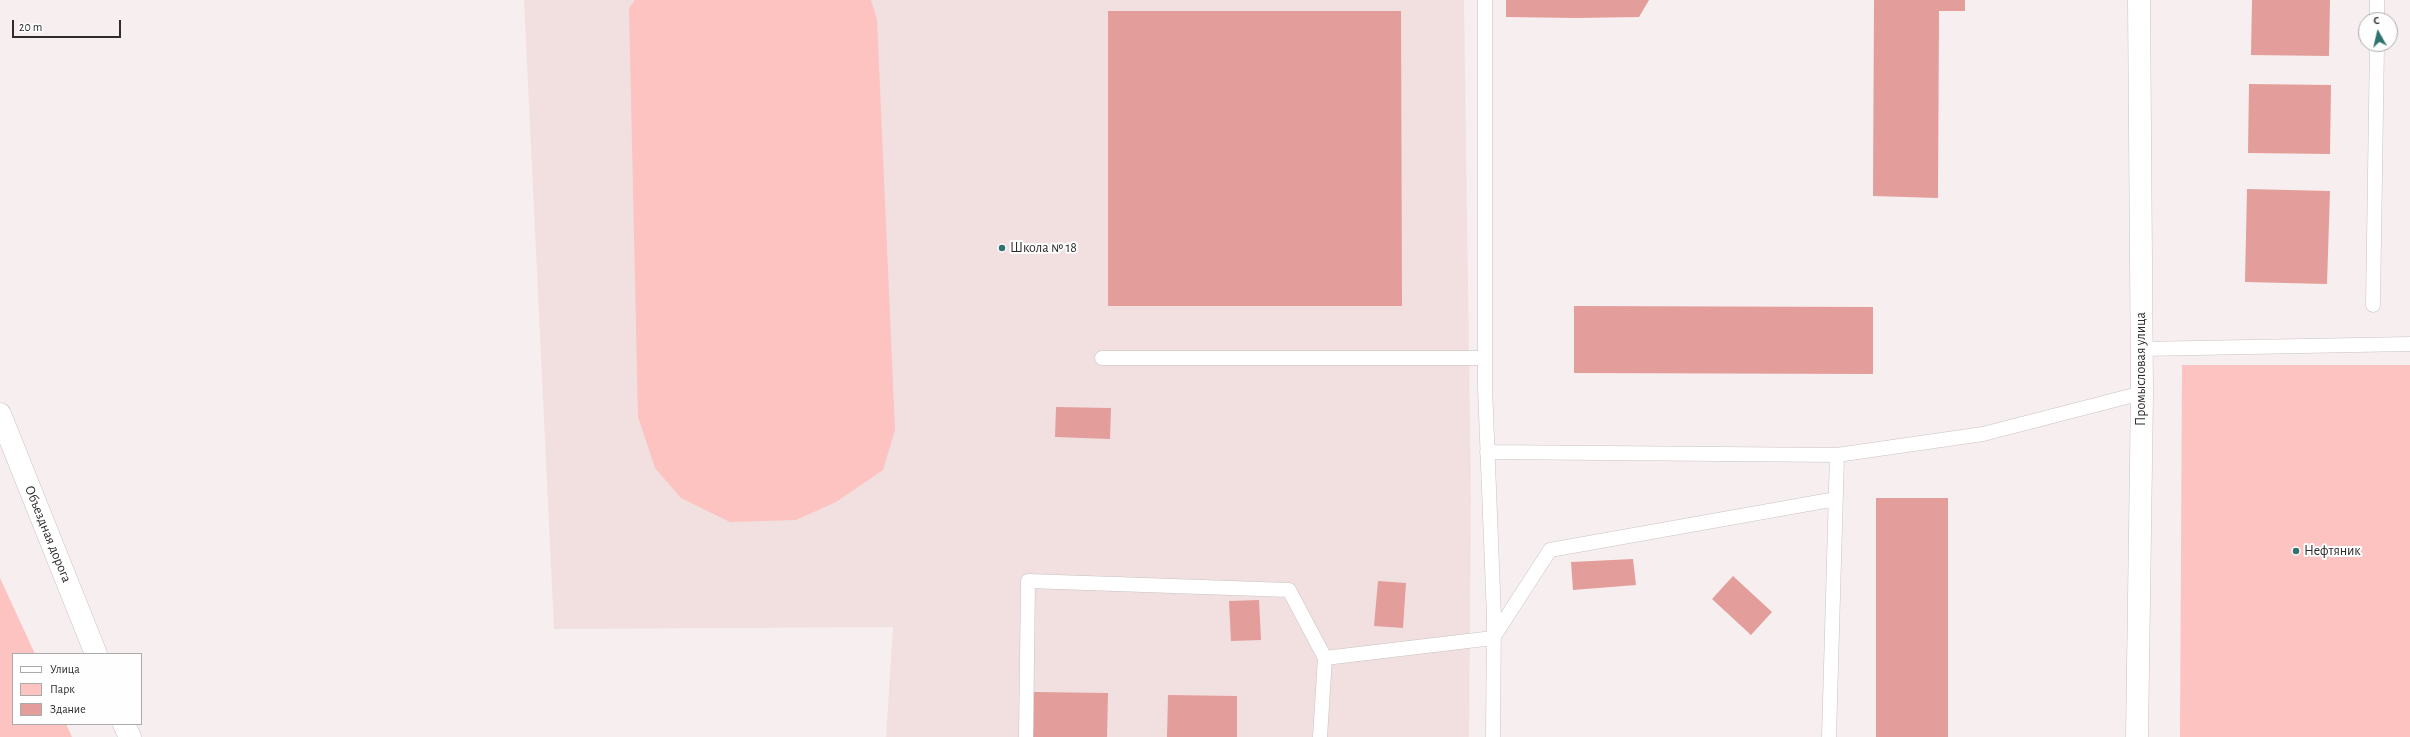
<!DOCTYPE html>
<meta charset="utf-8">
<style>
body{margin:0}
#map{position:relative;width:2410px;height:737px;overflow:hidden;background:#f7efef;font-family:"Alegreya Sans",sans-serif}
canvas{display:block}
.legend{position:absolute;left:12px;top:653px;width:130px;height:72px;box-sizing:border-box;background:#fefefe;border:1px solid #abaaaa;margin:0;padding:5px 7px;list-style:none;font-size:12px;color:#2f2c2c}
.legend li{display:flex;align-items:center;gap:8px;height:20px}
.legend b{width:20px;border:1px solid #abaaaa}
.north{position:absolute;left:2358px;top:12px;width:40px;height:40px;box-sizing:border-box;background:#fefefe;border:1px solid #abaaaa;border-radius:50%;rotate:352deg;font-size:11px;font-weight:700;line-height:16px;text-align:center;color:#2f2c2c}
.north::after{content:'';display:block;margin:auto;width:14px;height:18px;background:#2c746c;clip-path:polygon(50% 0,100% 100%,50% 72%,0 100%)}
.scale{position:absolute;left:12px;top:20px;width:109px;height:18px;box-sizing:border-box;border:2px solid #2f2c2c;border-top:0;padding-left:5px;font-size:12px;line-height:14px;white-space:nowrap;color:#2f2c2c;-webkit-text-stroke:3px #fefefe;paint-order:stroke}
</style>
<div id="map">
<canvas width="2410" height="737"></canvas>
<ul class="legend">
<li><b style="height:5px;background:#fff"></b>Улица</li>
<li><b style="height:11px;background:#fcc3c0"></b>Парк</li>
<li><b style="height:11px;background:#e39d9a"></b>Здание</li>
</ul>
<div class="north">С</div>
<div class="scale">20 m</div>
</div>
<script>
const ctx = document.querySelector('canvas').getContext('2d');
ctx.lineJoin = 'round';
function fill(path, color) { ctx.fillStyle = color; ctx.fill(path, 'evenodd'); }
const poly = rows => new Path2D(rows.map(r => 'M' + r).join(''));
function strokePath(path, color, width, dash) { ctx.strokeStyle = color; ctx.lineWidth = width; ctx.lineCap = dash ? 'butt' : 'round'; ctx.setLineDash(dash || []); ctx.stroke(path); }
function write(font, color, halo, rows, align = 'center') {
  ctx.font = font + ' "Alegreya Sans",sans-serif'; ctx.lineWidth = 4; ctx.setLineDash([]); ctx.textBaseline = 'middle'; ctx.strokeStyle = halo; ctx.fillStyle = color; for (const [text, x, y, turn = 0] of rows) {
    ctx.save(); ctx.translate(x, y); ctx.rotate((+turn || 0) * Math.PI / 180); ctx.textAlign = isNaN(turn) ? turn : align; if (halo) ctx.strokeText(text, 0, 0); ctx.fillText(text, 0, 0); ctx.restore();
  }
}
fill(poly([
 [524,0,1464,0,1471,497,1469,737,886,737,893,627,554,629]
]), '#f1e0df');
fill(poly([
 [635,0,871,0,877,19,895,430,883,470,836,502,796,520,730,522,681,498,655,468,638,417,629,8],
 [2182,365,2410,365,2410,737,2180,737],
 [0,578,35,654,13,654,13,724,66,724,72,737,0,737]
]), '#fcc3c0');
fill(poly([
 [1506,0,1649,0,1639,17,1576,18,1506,17],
 [1874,0,1965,0,1965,11,1939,11,1938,198,1873,196],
 [2252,0,2330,0,2329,56,2251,55],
 [1108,11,1401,11,1402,306,1108,306],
 [2249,84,2331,85,2330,154,2248,153],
 [2247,189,2330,191,2327,284,2245,282],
 [1574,306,1873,307,1873,374,1574,373],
 [1056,407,1111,408,1110,439,1055,437],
 [1876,498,1948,498,1948,737,1876,737],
 [1633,559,1636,585,1573,590,1571,562],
 [1733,576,1772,612,1751,635,1712,599],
 [1378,581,1406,583,1403,628,1374,626],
 [1259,600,1261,640,1231,641,1229,601],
 [1034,692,1108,693,1107,737,1033,737],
 [1168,695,1237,696,1237,737,1167,737]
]), '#e39d9a');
const service = poly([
 [1485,0,1485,387,1494,617,1493,737],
 [2377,20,2377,0],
 [2373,305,2377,44],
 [2142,349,2410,344],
 [1102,358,1485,358],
 [1487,452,1837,455],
 [1325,658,1493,638,1550,550,1836,499],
 [1026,737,1028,581,1289,590,1325,658,1320,737],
 [1829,737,1837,455,1983,434,2142,393]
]);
const tertiary = poly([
 [2137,737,2142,393,2139,0]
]);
const secondary = poly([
 [0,414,96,654],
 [124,724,130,737]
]);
strokePath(service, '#cac2c2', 15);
strokePath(tertiary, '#cac2c2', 23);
strokePath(secondary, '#cac2c2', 23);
strokePath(service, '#fff', 14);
strokePath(tertiary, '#fff', 22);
strokePath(secondary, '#fff', 22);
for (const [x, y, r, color] of [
 [1002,248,4,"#2c746c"],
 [2296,551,4,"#2c746c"]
]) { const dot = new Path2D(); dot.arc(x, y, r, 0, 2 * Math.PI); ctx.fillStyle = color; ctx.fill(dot); strokePath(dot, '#fefefe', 1.5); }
write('14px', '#2f2c2c', '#fefefe', [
 ["Школа № 18",1010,248],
 ["Нефтяник",2304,551]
], 'left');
write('14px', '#2f2c2c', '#fefefe', [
 ["Промысловая улица",2141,369,-90],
 ["Объездная дорога",48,534,68]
]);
</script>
